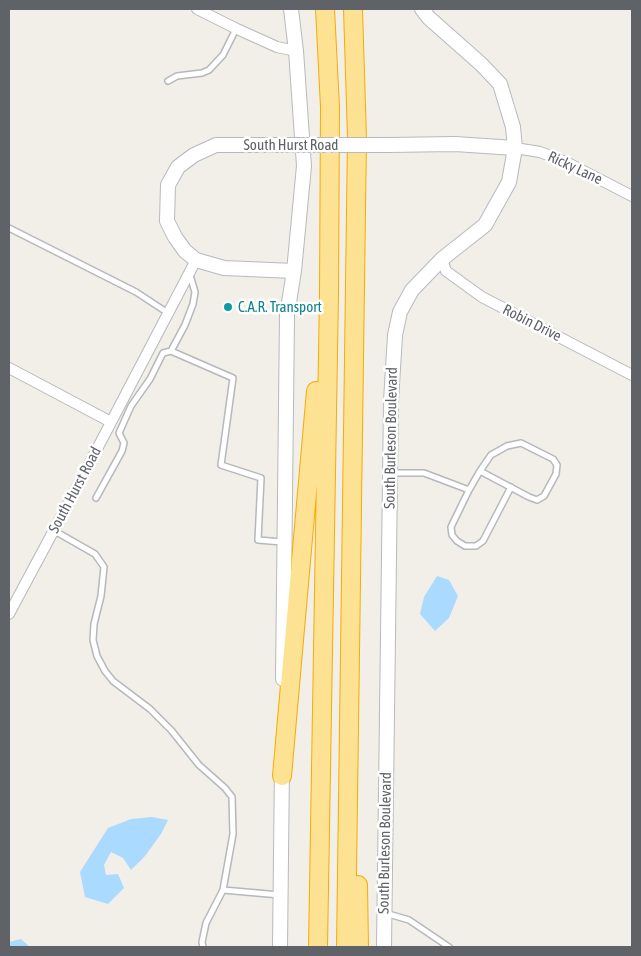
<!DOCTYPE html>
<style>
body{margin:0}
#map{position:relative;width:641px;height:956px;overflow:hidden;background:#f1efe8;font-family:"Asap Condensed",sans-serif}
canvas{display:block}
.frame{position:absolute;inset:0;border:10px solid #5f6368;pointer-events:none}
</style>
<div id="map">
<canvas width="641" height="956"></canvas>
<div class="frame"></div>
</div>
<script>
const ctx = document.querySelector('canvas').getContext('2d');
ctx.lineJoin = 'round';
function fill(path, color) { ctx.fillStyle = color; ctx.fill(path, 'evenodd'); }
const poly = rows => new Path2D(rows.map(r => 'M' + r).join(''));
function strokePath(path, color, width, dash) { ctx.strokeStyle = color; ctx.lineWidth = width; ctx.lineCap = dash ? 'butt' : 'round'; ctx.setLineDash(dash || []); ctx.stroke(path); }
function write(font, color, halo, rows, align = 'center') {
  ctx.font = font + ' "Asap Condensed",sans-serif'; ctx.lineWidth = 5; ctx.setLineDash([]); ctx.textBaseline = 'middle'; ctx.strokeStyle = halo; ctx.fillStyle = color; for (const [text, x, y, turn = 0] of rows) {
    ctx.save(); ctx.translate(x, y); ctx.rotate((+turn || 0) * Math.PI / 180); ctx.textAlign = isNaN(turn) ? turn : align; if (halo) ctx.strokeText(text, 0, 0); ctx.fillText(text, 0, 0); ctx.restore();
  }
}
fill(poly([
 [437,576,449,580,458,596,449,618,435,631,420,614,424,597],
 [152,817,168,820,161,834,145,856,131,870,123,858,111,852,104,865,106,875,118,874,124,888,108,904,85,897,80,872,108,828,131,819],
 [21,939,30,947,9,947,9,942]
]), '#aadaff');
const service = poly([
 [168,81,177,76,202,73,209,70,223,55,236,29],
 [9,228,136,292,168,313],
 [171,351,233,378,221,465,261,478,258,540,282,542],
 [390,473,424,473,469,490,480,471,491,455,507,446,521,443,553,459,557,465,556,474,544,496,537,500,529,497,480,471],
 [469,490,451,527,452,535,457,541,465,546,476,546,483,541,511,487],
 [96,498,122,451,124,443,119,433,131,406,150,379,163,353,171,351,185,325,193,304,195,292,190,275],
 [53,530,95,554,104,567,101,596,94,624,93,640,97,656,105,671,113,681,150,709,171,730,199,765,225,788,232,797,233,834,223,890,206,923,202,942,203,947],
 [223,890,280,895],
 [385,913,409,920,449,947]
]);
const minor = poly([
 [197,9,237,29,277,47,296,51],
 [515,148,540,152,566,162,632,196],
 [442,259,446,271,482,297,632,375],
 [9,368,111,422],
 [9,614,85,472,196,260]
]);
const secondary = poly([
 [274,145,216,145,194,155,178,167,168,185,167,221,175,237,185,251,196,260,224,268,294,271],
 [388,145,455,144,515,148],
 [283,679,287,315,294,271,304,166,296,51,291,9],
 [280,947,282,765],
 [384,947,391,401,395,335,400,312,412,290,442,259,485,225,509,182,515,148,513,127,500,84,481,64,429,18,422,9]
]);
const motorway = poly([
 [282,776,316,391],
 [358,885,359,947],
 [318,947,329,294,330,107,325,9],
 [346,947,357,138,353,9]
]);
strokePath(service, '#b5b8bc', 8);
strokePath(minor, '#b5b8bc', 12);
strokePath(secondary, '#b6babf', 16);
strokePath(motorway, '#f9ab00', 20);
strokePath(service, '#fff', 5);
strokePath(minor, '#fff', 10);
strokePath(secondary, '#fff', 14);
strokePath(motorway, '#fde293', 18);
const secondaryBridge = poly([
 [274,145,388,145]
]);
strokePath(secondaryBridge, '#b6babf', 16, []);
strokePath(secondaryBridge, '#fff', 14);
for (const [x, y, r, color] of [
 [228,307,5,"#0f9aa8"]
]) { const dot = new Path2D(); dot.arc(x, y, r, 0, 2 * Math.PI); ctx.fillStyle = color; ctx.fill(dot); strokePath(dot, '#fff', 2); }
write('15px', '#5f6368', '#fff', [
 ["South Hurst Road",291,145],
 ["Ricky Lane",575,168,25],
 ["Robin Drive",532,323,27],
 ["South Burleson Boulevard",391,438,-89],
 ["South Hurst Road",75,490,-62],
 ["South Burleson Boulevard",385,843,-89]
]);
write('15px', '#0d838f', '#fff', [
 ["C.A.R. Transport",238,307]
], 'left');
</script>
